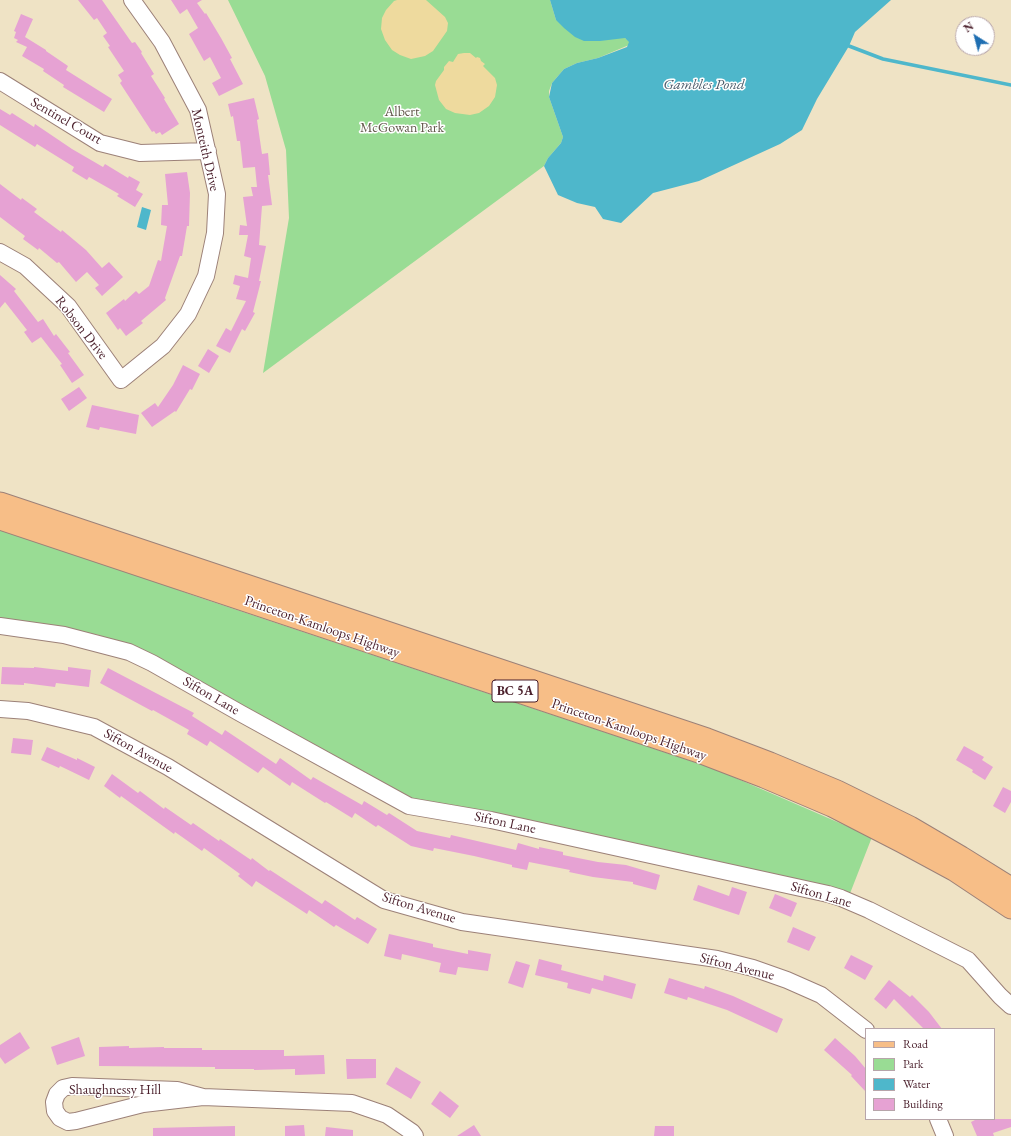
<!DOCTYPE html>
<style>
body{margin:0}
#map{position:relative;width:1011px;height:1136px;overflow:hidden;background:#efe3c5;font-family:"EB Garamond",serif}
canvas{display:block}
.legend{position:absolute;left:865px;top:1028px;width:130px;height:92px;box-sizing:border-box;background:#fff;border:1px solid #b7a5aa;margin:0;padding:5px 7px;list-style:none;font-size:12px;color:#4a1f2b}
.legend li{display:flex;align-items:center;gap:8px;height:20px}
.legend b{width:20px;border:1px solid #b7a5aa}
.north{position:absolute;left:955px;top:16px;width:40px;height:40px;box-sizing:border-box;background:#fff;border:1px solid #b7a5aa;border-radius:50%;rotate:324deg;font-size:11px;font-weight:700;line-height:16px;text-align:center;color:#4a1f2b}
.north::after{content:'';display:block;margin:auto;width:14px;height:18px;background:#1f6fb2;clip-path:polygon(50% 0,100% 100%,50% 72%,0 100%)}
</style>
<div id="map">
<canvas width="1011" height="1136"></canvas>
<ul class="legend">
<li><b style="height:5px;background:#f7be87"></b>Road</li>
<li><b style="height:11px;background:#99dc94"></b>Park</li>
<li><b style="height:11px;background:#4eb7cb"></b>Water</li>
<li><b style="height:11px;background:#e6a2d3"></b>Building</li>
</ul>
<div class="north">N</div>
</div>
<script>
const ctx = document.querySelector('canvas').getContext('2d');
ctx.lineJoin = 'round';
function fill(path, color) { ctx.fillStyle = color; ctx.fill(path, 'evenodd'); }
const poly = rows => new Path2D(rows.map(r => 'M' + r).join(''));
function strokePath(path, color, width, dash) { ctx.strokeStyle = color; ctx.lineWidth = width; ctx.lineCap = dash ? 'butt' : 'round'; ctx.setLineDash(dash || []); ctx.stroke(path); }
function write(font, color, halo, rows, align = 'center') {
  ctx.font = font + ' "EB Garamond",serif'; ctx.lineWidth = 3; ctx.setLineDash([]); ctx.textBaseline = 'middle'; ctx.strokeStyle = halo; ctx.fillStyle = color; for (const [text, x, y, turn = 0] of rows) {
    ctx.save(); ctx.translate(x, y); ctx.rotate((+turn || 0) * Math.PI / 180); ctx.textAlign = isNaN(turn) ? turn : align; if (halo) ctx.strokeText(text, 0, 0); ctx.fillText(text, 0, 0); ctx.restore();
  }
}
fill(poly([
 [228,0,550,0,556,20,625,38,629,41,629,45,598,58,577,63,564,69,552,83,549,91,549,97,563,137,561,143,548,158,544,166,263,373,289,218,286,150,265,76],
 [0,526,195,596,715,769,872,837,849,896,406,798,258,717,99,635,0,619]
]), '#99dc94');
fill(poly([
 [397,0,426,0,445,17,448,23,447,31,433,51,425,56,411,59,400,55,392,50,385,40,381,29,382,18,386,10,394,1],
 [464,53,470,53,476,58,477,57,480,58,481,61,485,64,483,66,495,78,497,85,495,97,489,106,479,113,470,115,455,113,446,109,439,100,435,85,436,81,444,70,444,67,449,61,453,62,458,54]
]), '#eeda9e');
fill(poly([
 [550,0,891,0,855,32,849,46,817,99,802,130,780,144,699,181,653,193,621,223,603,219,595,207,577,203,558,195,544,166,548,158,561,143,563,137,549,97,552,83,564,69,577,63,598,58,627,47,629,42,625,38,600,41,584,41,575,37,564,28,556,20],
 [142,207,151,210,146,230,137,227]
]), '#4eb7cb');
strokePath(poly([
 [849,46,883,59,1011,85]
]), '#4eb7cb', 3.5);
fill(poly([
 [78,0,102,0,132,43,135,42,142,52,141,53,154,74,151,76,165,98,164,99,179,124,162,135,160,132,156,134,154,131,152,132,120,83,122,81,118,75,124,71,108,47,110,46,103,36,107,33,97,18,94,20],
 [171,0,202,0,197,3,205,14,206,13,221,38,232,58,230,59,243,84,219,96,212,83,221,78,210,57,204,61,189,34,198,28,187,9,180,14],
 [21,14,33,19,25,37,46,50,46,51,68,66,66,70,112,99,104,112,63,87,64,85,43,71,44,69,22,56,27,47,16,42,18,40,14,38,16,32,14,31],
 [254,98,259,119,257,120,262,154,268,153,270,175,268,175,272,205,262,206,259,245,266,246,259,281,261,281,253,312,255,313,245,331,242,329,230,353,216,346,226,328,231,331,246,301,236,299,240,286,233,284,235,275,248,278,251,258,244,256,248,235,239,235,240,225,247,226,243,197,253,196,251,187,257,187,255,167,243,168,240,141,237,141,233,116,231,117,228,104],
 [0,109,10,115,12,113,34,127,35,124,72,149,103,167,105,164,128,178,129,176,140,182,136,190,143,194,135,207,117,196,119,194,89,177,87,180,72,171,74,167,37,144,35,147,0,125],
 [187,172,190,193,189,226,187,226,182,256,180,256,165,298,166,300,141,321,143,323,126,336,120,328,118,330,106,313,124,299,125,301,136,291,139,294,149,286,158,260,161,261,167,226,161,225,162,205,168,205,165,174],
 [0,184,21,200,22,198,37,209,34,212,61,232,62,230,86,250,102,268,109,262,123,277,102,296,95,288,99,285,87,272,76,282,59,262,57,263,39,248,38,250,23,239,25,236,0,217],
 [0,275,16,289,14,291,38,322,43,319,54,336,56,334,70,352,68,353,84,375,72,383,60,365,62,364,41,337,32,343,24,332,27,330,5,302,0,308],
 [208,349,219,356,209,373,198,366],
 [183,365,200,374,192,390,190,389,176,412,175,411,152,427,141,413,155,403,158,407,173,385],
 [79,387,87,398,69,411,61,399],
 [92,405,139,415,136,434,100,427,99,430,86,427],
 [2,667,34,668,34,667,68,671,68,667,91,670,89,687,56,683,55,687,24,683,24,685,1,684],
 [108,668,194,713,192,716,222,735,225,730,276,764,280,758,311,780,313,777,362,805,364,801,387,815,389,813,417,831,450,838,451,835,516,850,518,843,539,849,539,847,563,852,563,855,598,862,626,865,660,875,656,890,633,884,633,882,593,877,569,872,570,870,529,862,527,870,512,867,512,865,474,856,434,848,433,851,411,846,378,825,376,827,355,813,352,818,326,802,325,803,292,782,290,786,263,767,258,773,210,741,207,746,187,734,189,730,153,710,152,711,100,683],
 [13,738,33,740,31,755,11,753],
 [964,746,984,757,982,760,993,767,985,780,972,772,973,770,956,760],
 [47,747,77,760,77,758,95,767,89,780,60,766,59,768,41,760],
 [112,774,138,793,140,791,164,809,165,807,191,825,193,823,219,841,220,839,251,860,252,858,269,871,270,870,322,904,325,900,355,920,357,917,377,929,368,944,336,925,334,927,309,910,307,914,256,881,252,887,238,876,240,874,204,848,202,851,175,832,174,834,121,796,120,798,104,786],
 [1003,787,1011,791,1011,802,1005,813,993,806],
 [698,885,729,896,732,887,747,892,739,915,693,900],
 [775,894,797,903,791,917,769,908],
 [793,927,816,937,809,951,787,942],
 [389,934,433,944,433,947,468,954,468,950,491,954,488,971,458,967,456,975,439,972,441,963,402,954,401,960,384,956],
 [851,955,873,966,865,980,844,968],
 [539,959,562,965,561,970,603,981,604,975,636,984,632,999,592,988,590,994,567,988,568,983,535,975],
 [516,961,530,965,523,988,508,983],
 [669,978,704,989,705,986,733,996,783,1019,777,1033,727,1010,688,997,687,1000,664,993],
 [889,980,910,997,912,995,929,1012,942,1029,924,1029,894,999,886,1009,874,999],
 [20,1032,30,1048,5,1064,0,1057,0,1045],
 [79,1037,85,1056,57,1065,51,1047],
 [835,1038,855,1056,866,1069,866,1092,851,1076,852,1075,824,1050],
 [129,1046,129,1048,164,1047,164,1048,202,1048,202,1050,284,1050,284,1056,324,1055,325,1074,295,1075,295,1069,254,1070,254,1069,215,1069,215,1067,99,1066,99,1047],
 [346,1059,376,1059,376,1078,347,1079],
 [396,1067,421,1082,411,1099,386,1084],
 [440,1091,459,1106,450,1118,431,1104],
 [977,1119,1011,1119,1011,1127,993,1133,994,1136,977,1136,971,1122],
 [304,1125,305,1136,285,1136,285,1126],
 [474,1125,481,1136,457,1136],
 [235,1126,235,1136,153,1136,153,1128],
 [655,1126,674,1126,674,1136,654,1136],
 [326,1127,353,1130,353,1136,325,1136]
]), '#e6a2d3');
const minor = poly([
 [0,81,100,143,140,153,208,151],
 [0,252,25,266,68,306,121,380,163,346,188,314,206,276,215,233,217,194,198,110,162,42,132,0],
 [0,626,64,635,129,652,152,663,240,713,409,806,491,820,828,894,841,898,869,910,968,960,1000,996,1011,1006],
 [0,709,28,711,94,727,168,767,384,900,462,922,717,959,753,968,787,980,821,995,866,1030],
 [203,1097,177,1090,72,1086,63,1088,57,1094,54,1102,55,1111,60,1118,68,1122,76,1121,143,1104,203,1097,352,1103,387,1115,412,1132,415,1136],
 [938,1119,945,1136]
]);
const major = poly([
 [0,503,707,739,770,763,837,791,910,827,961,857,1011,888],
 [0,519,699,752,764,777,832,806,902,842,954,870,1011,908]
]);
strokePath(minor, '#9c8178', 18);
strokePath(major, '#9c8178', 23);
strokePath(minor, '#fff', 16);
strokePath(major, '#f7be87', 21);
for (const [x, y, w] of [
 [515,691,46]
]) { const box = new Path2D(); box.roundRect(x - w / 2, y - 11, w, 22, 3); ctx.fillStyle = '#fff'; ctx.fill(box); strokePath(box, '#4a1f2b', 1); }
write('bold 13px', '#4a1f2b', null, [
 ["BC 5A",515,691]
]);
write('14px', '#62584a', '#fff', [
 ["Albert",402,112],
 ["McGowan Park",402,128]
]);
write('14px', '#4a1f2b', '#fff', [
 ["Sentinel Court",66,121,30],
 ["Monteith Drive",205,150,77],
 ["Robson Drive",81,328,52],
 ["Princeton-Kamloops Highway",322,627,19],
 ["Sifton Lane",211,696,30],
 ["Princeton-Kamloops Highway",629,730,19],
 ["Sifton Avenue",138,751,29],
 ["Sifton Lane",505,823,12],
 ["Sifton Lane",821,895,16],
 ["Sifton Avenue",419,908,17],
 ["Sifton Avenue",737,967,14],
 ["Shaughnessy Hill",115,1090]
]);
write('italic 15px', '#4c5c6b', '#fff', [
 ["Gambles Pond",704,85]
]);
</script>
